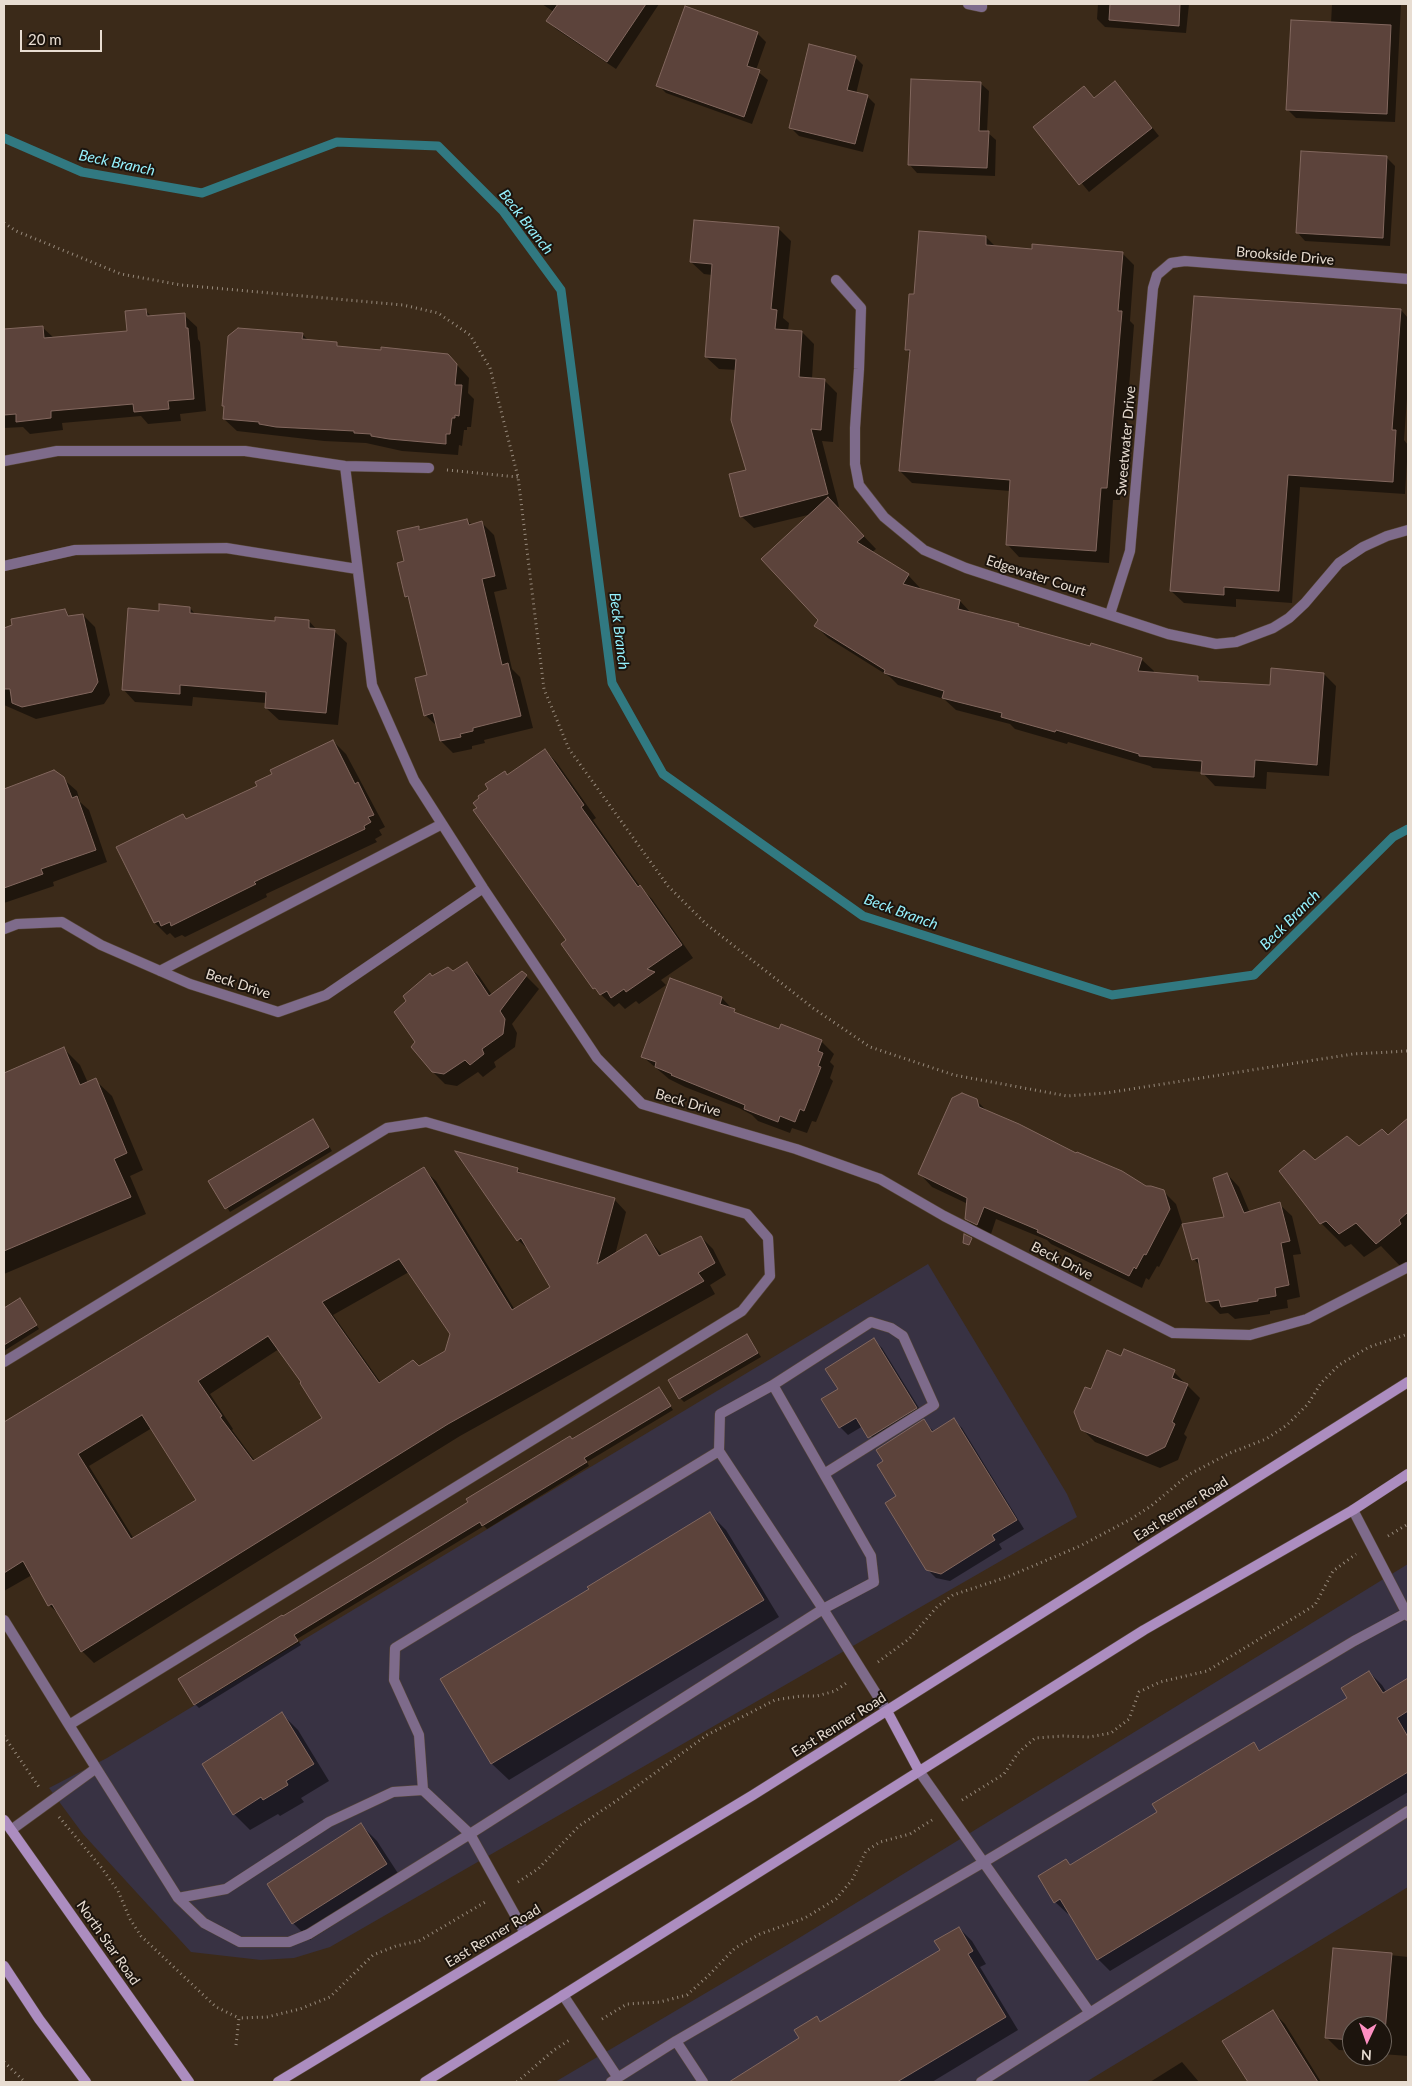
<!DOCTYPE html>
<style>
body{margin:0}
#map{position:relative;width:1412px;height:2086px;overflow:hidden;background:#3b2a19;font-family:Lato,sans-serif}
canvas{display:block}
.frame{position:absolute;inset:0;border:5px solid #e8ddd2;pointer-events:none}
.north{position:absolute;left:1342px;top:2016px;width:50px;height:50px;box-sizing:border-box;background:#1c140d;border:1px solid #6e645c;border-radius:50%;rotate:183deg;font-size:14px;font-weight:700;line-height:20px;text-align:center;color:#e8ddd2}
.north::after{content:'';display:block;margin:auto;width:18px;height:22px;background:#fc8fc1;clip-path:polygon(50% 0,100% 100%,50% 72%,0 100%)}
.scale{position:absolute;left:20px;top:30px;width:82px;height:22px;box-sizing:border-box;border:2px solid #e8ddd2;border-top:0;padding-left:6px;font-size:15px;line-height:18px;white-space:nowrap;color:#e8ddd2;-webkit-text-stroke:4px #1c140d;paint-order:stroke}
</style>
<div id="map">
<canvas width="1412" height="2086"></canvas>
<div class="frame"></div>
<div class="north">N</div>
<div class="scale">20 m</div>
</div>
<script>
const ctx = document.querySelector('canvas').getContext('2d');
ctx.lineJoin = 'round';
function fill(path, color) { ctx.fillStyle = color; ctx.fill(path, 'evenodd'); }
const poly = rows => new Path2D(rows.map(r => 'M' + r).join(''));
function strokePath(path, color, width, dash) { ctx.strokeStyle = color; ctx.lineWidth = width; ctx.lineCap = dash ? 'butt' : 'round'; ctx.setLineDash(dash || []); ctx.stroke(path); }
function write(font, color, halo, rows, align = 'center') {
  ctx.font = font + ' Lato,sans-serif'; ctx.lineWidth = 4; ctx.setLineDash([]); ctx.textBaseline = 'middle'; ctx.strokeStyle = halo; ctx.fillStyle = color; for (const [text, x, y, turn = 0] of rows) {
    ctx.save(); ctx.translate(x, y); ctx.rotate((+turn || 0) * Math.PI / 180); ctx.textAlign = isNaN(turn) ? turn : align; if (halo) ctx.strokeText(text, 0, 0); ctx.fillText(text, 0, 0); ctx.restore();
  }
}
fill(poly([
 [928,1264,1067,1494,1077,1517,330,1947,294,1958,261,1960,191,1952,83,1834,49,1788,107,1758],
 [1408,1564,1408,1887,1086,2082,555,2082,799,1938]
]), '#383243');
fill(poly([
 [542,4,659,4,616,69,556,29,548,21,554,12],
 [1098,4,1189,4,1186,33,1105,27,1097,19],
 [1332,4,1408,4,1401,4,1395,122,1296,118,1287,109,1331,23],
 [686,8,758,34,766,42,756,70,768,80,752,124,666,93,658,85],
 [855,57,863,65,856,94,867,96,875,104,863,152,799,136,791,128],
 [980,83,989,91,987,132,996,140,995,176,917,173,909,164],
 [1084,88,1095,99,1123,91,1159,136,1089,192,1035,127],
 [1387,158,1395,166,1390,246,1305,241,1297,232],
 [778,228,791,241,783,318,789,323,788,331,802,332,814,344,812,379,824,380,837,393,833,442,822,441,839,507,836,507,876,549,871,553,908,575,920,588,919,590,960,601,972,614,1018,625,1022,629,1091,647,1141,659,1154,671,1153,674,1197,677,1203,683,1271,687,1324,674,1336,686,1329,776,1267,772,1266,789,1215,786,1202,772,1153,768,1150,766,1068,742,1067,744,1015,729,1010,724,956,710,944,699,898,685,890,677,828,638,816,626,820,620,812,514,754,528,741,516,747,471,737,370,719,369,706,357,712,275,704,274,691,262],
 [986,237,996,247,1122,253,1134,265,1130,321,1134,325,1120,500,1113,500,1109,563,1019,557,1007,544,1010,491,912,483,900,471,911,354,906,349,915,296],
 [145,310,152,317,184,315,197,327,198,339,200,342,206,411,180,414,181,421,148,424,141,416,62,423,63,430,30,434,23,427,4,428,4,330,42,327,54,338,129,332],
 [1401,310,1408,318,1408,385,1404,440,1408,445,1405,494,1300,487,1292,603,1236,599,1236,607,1184,603,1171,591],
 [302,334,309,341,336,344,341,348,448,355,469,378,468,393,474,399,471,427,467,427,467,430,464,430,462,446,459,445,458,455,402,451,366,443,324,441,237,431,224,419],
 [467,520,472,525,482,523,494,535,507,589,494,592,512,669,520,677,533,728,484,740,485,743,472,746,472,749,453,753,441,741,438,727,425,715,428,676,410,601,406,596,405,562,418,527,422,531],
 [190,608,196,615,276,622,309,621,317,630,334,631,347,643,338,725,279,720,266,708,266,703,193,697,192,706,135,702,123,689,160,612],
 [64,610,71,617,83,615,95,627,110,695,104,704,36,719,4,705,4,629],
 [333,741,346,754,385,827,379,830,382,835,375,839,377,842,266,894,267,897,185,937,182,935,175,938,170,933,167,935,155,923,183,816,188,820,245,794],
 [545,750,557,763,596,818,593,820,641,888,652,899,693,958,661,980,666,985,639,1004,636,1001,625,1009,619,1003,614,1007,594,988,568,941,508,776],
 [54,771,77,791,80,802,89,810,107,862,53,882,54,886,4,903,4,790],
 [466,964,479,976,492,995,522,972,539,989,512,1024,517,1033,515,1047,494,1062,496,1067,483,1077,478,1072,457,1086,445,1084,432,1071,417,1042,432,977,453,973],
 [671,979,722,998,738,1015,780,1031,821,1041,834,1054,830,1062,834,1066,830,1078,833,1081,816,1122,812,1121,807,1133,792,1128,790,1133,758,1121,752,1115,739,1108,685,1087,669,1079,642,1056],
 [64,1049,80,1065,88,1083,95,1080,112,1096,143,1170,130,1176,146,1214,4,1274,4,1074],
 [976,1100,987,1111,1146,1188,1163,1191,1176,1204,1182,1223,1159,1267,1157,1266,1149,1280,1146,1278,1142,1288,1051,1244,1047,1240,996,1219,990,1237,979,1231,966,1219,968,1204,932,1187,920,1174],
 [313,1120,332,1151,230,1212,210,1182],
 [1408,1120,1408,1261,1401,1267,1381,1246,1364,1257,1351,1244,1345,1247,1321,1223,1315,1162,1388,1136],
 [458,1153,517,1169,523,1174,614,1199,626,1212,615,1255,646,1236,663,1256,701,1237,713,1249,726,1275,710,1285,715,1294,460,1436,94,1663,82,1651,62,1617,49,1605,32,1575,4,1591,4,1533,6,1532,4,1529,4,1424,423,1169,436,1181,515,1310,552,1288,530,1251,518,1240],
 [409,1272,451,1334,446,1352,419,1368,381,1383,333,1315],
 [279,1349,303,1382,324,1418,255,1461,232,1430,233,1429,210,1394],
 [152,1428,198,1501,134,1539,89,1466],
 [1227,1174,1239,1187,1250,1213,1279,1204,1292,1216,1301,1254,1293,1255,1300,1297,1287,1300,1288,1308,1270,1311,1270,1314,1235,1319,1228,1313,1220,1314,1207,1301,1200,1266,1194,1259,1226,1218],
 [20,1300,39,1329,4,1351,4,1309],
 [747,1335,761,1357,684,1402,680,1398,670,1381],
 [874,1340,882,1348,924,1416,878,1445,863,1426,848,1435,840,1427,840,1389],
 [1121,1358,1174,1372,1200,1398,1184,1434,1187,1437,1178,1460,1160,1468,1095,1442,1082,1429,1091,1391],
 [659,1389,673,1410,587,1462,589,1466,487,1529,484,1526,297,1639,301,1645,199,1708,195,1704,180,1679],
 [954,1420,962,1428,1024,1529,999,1544,1002,1549,950,1581,936,1578,927,1569,898,1496,924,1421,934,1432],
 [710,1514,726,1530,779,1617,509,1780,492,1764,441,1680,590,1590],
 [1369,1672,1382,1685,1387,1693,1407,1681,1408,1682,1408,1792,1110,1971,1098,1959,1070,1913,1068,1914,1055,1902,1066,1860,1071,1865,1159,1812,1254,1744,1261,1752,1349,1699],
 [282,1714,298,1730,329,1781,301,1798,304,1802,280,1816,278,1814,250,1830,234,1814],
 [361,1825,377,1841,403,1881,310,1940,293,1923,268,1884],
 [959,1928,972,1941,986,1964,980,1967,1018,2030,932,2082,753,2082,746,2073,801,2038,817,2018,822,2023,941,1951],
 [1334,1949,1408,1957,1408,2056,1382,2054,1382,2026,1352,2026,1352,2051,1339,2050,1326,2037],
 [1273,2012,1285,2024,1321,2082,1249,2082,1224,2042],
 [1182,2062,1199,2082,1150,2082]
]), '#0007');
strokePath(poly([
 [4,138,82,172,202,193,337,142,438,146,503,211,561,290,612,683,663,774,863,916,1112,995,1254,975,1393,837,1408,829]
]), '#317981', 9);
const building = poly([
 [558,4,646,4,607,62,546,21,558,4],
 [1110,4,1180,4,1179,26,1109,20,1110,4],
 [685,6,758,32,747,66,760,70,744,117,656,86,685,6],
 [1291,20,1391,25,1387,114,1286,110,1291,20],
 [809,44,856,56,847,90,868,95,855,144,789,128,809,44],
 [911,79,981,82,979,131,989,131,987,168,908,165,911,79],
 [1115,81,1152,128,1079,185,1033,127,1084,86,1094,98,1115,81],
 [1301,151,1387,156,1383,238,1296,233,1301,151],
 [694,220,779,227,771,309,777,310,775,329,802,331,799,377,825,379,821,430,811,429,828,494,740,517,729,474,746,470,731,420,736,359,705,357,712,264,690,262,694,220],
 [919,231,986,236,986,245,1032,249,1032,244,1123,252,1118,311,1122,311,1107,488,1101,488,1096,551,1006,545,1010,480,899,471,910,350,905,350,909,294,914,294,919,231],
 [1194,296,1401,309,1392,430,1396,430,1393,482,1288,475,1279,591,1224,587,1224,595,1170,591,1194,296],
 [146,309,147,316,185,313,186,328,188,328,194,399,168,401,169,409,134,412,133,404,51,411,51,418,16,422,16,414,4,415,4,329,43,326,44,338,127,331,125,311,146,309],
 [238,328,303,333,302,339,337,342,337,346,381,350,381,347,448,354,457,364,455,385,462,385,459,416,455,415,455,418,452,418,450,434,446,434,446,444,389,439,371,436,371,434,354,433,354,431,276,427,259,424,259,422,223,419,224,406,222,406,228,336,238,328],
 [828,497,864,536,857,542,909,574,903,584,960,600,958,609,1019,624,1018,626,1090,646,1091,643,1142,658,1138,671,1198,676,1198,681,1270,685,1271,668,1324,673,1317,765,1255,760,1254,777,1201,774,1202,761,1139,756,1139,754,1056,730,1055,732,1001,717,1002,713,942,698,944,691,884,673,885,670,814,626,818,620,761,559,828,497],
 [467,519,469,525,482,521,495,576,482,579,502,665,508,663,521,716,473,728,473,731,460,734,461,737,440,741,433,713,424,716,415,678,427,675,408,596,405,597,397,563,404,561,397,531,419,526,419,530,467,519],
 [159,604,190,607,190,613,275,621,275,617,309,620,309,628,335,630,326,713,265,708,266,692,180,685,180,694,122,690,128,608,159,611,159,604],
 [65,609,68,616,83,614,98,682,92,692,22,707,12,703,10,689,4,689,4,628,12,625,11,619,65,609],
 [333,740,355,784,358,782,374,815,368,817,371,822,364,826,365,829,254,882,256,884,171,926,170,922,161,926,159,921,154,923,116,847,183,814,186,819,244,792,257,786,255,782,272,774,270,770,333,740],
 [545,749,584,805,581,807,638,887,640,885,682,945,647,969,655,972,626,992,624,989,611,998,607,991,600,995,595,988,593,989,561,944,566,940,473,810,477,808,473,803,479,798,478,796,488,789,485,784,505,771,507,775,545,749],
 [54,770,64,777,72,798,77,796,96,850,41,869,43,874,4,888,4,789,54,770],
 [467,962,489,996,522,971,527,975,500,1011,505,1019,503,1034,482,1049,484,1054,470,1065,465,1060,444,1074,432,1072,411,1047,415,1042,394,1012,406,1001,403,996,430,973,432,976,448,967,453,971,467,962],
 [670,978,722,997,720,1004,735,1009,734,1012,779,1029,781,1024,822,1040,818,1051,823,1053,818,1066,821,1067,804,1111,800,1109,795,1122,780,1116,778,1122,744,1109,745,1105,671,1075,672,1074,655,1067,656,1062,641,1057,670,978],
 [64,1047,80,1085,96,1078,127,1153,114,1159,131,1197,4,1251,4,1073,64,1047],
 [962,1093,977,1099,979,1107,1019,1124,1076,1153,1077,1152,1122,1171,1146,1186,1151,1186,1164,1190,1170,1209,1146,1255,1144,1254,1136,1269,1134,1267,1129,1276,1037,1232,1038,1230,984,1207,977,1225,965,1219,967,1198,918,1174,952,1098,962,1093],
 [1408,1118,1408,1212,1399,1220,1401,1224,1376,1244,1356,1223,1339,1234,1326,1221,1320,1224,1279,1171,1304,1150,1315,1160,1347,1136,1359,1146,1382,1129,1388,1135,1408,1118],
 [313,1119,329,1147,225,1209,208,1181,313,1119],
 [455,1151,518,1168,517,1172,615,1198,597,1264,646,1234,659,1256,701,1236,715,1263,698,1273,704,1281,448,1424,81,1652,52,1604,48,1606,23,1561,4,1573,4,1422,424,1167,512,1310,550,1287,521,1238,517,1241,455,1151],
 [399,1259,450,1334,445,1351,419,1366,413,1360,379,1383,322,1302,399,1259],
 [268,1336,301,1382,300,1383,322,1418,253,1461,220,1417,222,1416,198,1381,268,1336],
 [142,1415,196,1500,131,1539,78,1454,142,1415],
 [1227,1173,1244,1213,1280,1202,1290,1241,1281,1243,1289,1285,1275,1288,1276,1296,1258,1299,1258,1301,1221,1307,1219,1300,1206,1302,1198,1258,1192,1260,1182,1224,1224,1217,1213,1178,1227,1173],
 [964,1234,972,1238,969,1245,963,1243,964,1234],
 [20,1298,37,1325,4,1345,4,1308,20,1298],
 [747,1334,758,1353,679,1399,668,1380,747,1334],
 [874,1338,917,1408,868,1438,856,1418,839,1428,821,1399,838,1389,825,1369,874,1338],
 [1124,1349,1175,1370,1172,1378,1188,1384,1172,1422,1175,1424,1165,1447,1147,1456,1081,1430,1074,1412,1085,1387,1091,1389,1107,1350,1121,1356,1124,1349],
 [659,1387,671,1406,584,1458,587,1462,482,1526,480,1522,294,1635,298,1641,194,1705,178,1679,282,1615,283,1616,372,1562,468,1502,466,1499,570,1436,572,1439,659,1387],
 [954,1418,1017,1520,992,1535,995,1540,941,1574,926,1570,885,1503,896,1496,877,1465,883,1461,876,1450,924,1419,932,1432,954,1418],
 [710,1512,764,1600,491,1764,440,1679,589,1589,587,1587,710,1512],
 [1369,1671,1383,1693,1408,1678,1408,1711,1397,1718,1408,1737,1408,1772,1097,1960,1060,1899,1054,1903,1038,1876,1066,1859,1070,1865,1157,1812,1152,1804,1254,1742,1259,1751,1347,1698,1341,1688,1369,1671],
 [282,1712,314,1764,286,1781,288,1785,263,1800,261,1797,233,1815,202,1764,282,1712],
 [361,1823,387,1864,292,1924,267,1884,361,1823],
 [959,1927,973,1951,968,1954,1006,2017,897,2082,729,2082,799,2038,794,2030,817,2016,820,2022,940,1950,934,1941,959,1927],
 [1333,1948,1392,1953,1384,2043,1382,2043,1382,2026,1352,2026,1352,2040,1325,2038,1333,1948],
 [1273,2010,1291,2039,1318,2082,1248,2082,1222,2041,1273,2010]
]);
fill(building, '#5c433b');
strokePath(building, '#82675e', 1);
const lane = poly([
 [4,461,57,451,245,451,345,466,429,468],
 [345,466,372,685,414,780,483,888,597,1058,642,1104,796,1149,880,1179,944,1216,1173,1333,1250,1335,1307,1319,1408,1267],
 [4,566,75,550,226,548,357,569],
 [4,929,17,924,62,922,101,945,190,984,278,1012,326,995,483,888],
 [160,971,442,824],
 [4,1362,387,1128,426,1122,747,1214,768,1238,770,1276,742,1311,69,1725,4,1620],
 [773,1385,871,1322,891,1328,903,1336,934,1405,824,1474],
 [1353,1510,1408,1616],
 [69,1725,178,1898,226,1889,329,1822,393,1792,423,1790,470,1834,525,1933],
 [919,1771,1090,2013],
 [423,1790,419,1735,394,1680,395,1648,719,1451,823,1609,874,1582,871,1556,773,1385,720,1414,719,1451],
 [11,1830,95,1769],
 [178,1898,204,1923,240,1942,289,1942,309,1934,470,1834,823,1609,887,1711],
 [563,1995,618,2078],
 [676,2041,703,2082],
 [611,2082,676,2041,984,1862,1354,1641,1408,1612],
 [981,2082,1408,1811]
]);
const street = poly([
 [968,4,982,7,982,4],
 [836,280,861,308,859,369,855,428,855,464,859,485,884,517,924,550,966,568,1168,634,1216,644,1236,642,1273,628,1289,618,1305,603,1339,563,1363,547,1387,536,1408,530],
 [1110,614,1130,551,1153,288,1157,275,1171,263,1185,261,1408,279]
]);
const secondary = poly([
 [887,1711,919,1771],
 [4,1820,189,2082],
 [4,1966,39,2019,86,2082],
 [278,2082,753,1795,1408,1382],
 [425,2082,1144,1630,1353,1510,1408,1474]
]);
strokePath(lane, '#574737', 11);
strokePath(street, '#574737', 11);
strokePath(secondary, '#574737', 11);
strokePath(poly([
 [4,223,16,231,121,274,181,285,403,305,438,313,470,335,490,368,518,477,544,689,569,749,668,886,706,924,813,1008,870,1047,954,1075,1067,1096,1106,1093,1353,1054,1408,1051],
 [447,470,518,477],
 [1388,1536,1408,1524],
 [878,1662,909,1639,937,1607,953,1595,1007,1577,1080,1546,1131,1519,1151,1506,1188,1475,1230,1453,1266,1439,1287,1425,1308,1404,1321,1383,1339,1365,1369,1347,1408,1334],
 [4,1736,39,1787],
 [962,1800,1004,1774,1018,1753,1035,1738,1063,1736,1089,1737,1111,1733,1129,1719,1139,1692,1160,1682,1207,1671,1315,1605,1333,1571,1356,1554],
 [59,1817,101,1867,118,1891,130,1919,141,1936,216,2007,239,2018],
 [518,1882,538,1869,579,1826,622,1797,707,1735,775,1700,801,1696,817,1696,835,1691,848,1682],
 [602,2019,627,2004,660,2002,687,1995,708,1976,735,1948,760,1934,805,1918,836,1899,852,1880,866,1851,880,1842,910,1834,932,1820],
 [236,2045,239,2018,267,2017,300,2009,330,1997,373,1955,396,1946,419,1941,487,1901],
 [4,2062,25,2082],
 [517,2082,554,2050,571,2039]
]), '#978a7c', 3, [1, 4]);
strokePath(lane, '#7e6b8b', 10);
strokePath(street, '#7e6b8b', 10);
strokePath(secondary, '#ac8dc0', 10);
write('14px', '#e8ddd2', '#1c140d', [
 ["Brookside Drive",1285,256,5],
 ["Sweetwater Drive",1126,441,-85],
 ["Edgewater Court",1036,576,18],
 ["Beck Drive",238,984,18],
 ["Beck Drive",688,1103,16],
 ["Beck Drive",1062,1261,27],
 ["East Renner Road",1181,1509,-32],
 ["East Renner Road",839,1725,-32],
 ["East Renner Road",493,1936,-31],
 ["North Star Road",108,1943,55]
]);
write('italic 15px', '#95f1fd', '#1c140d', [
 ["Beck Branch",117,163,12],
 ["Beck Branch",526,222,52],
 ["Beck Branch",619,631,83],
 ["Beck Branch",901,912,20],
 ["Beck Branch",1290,920,-45]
]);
</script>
